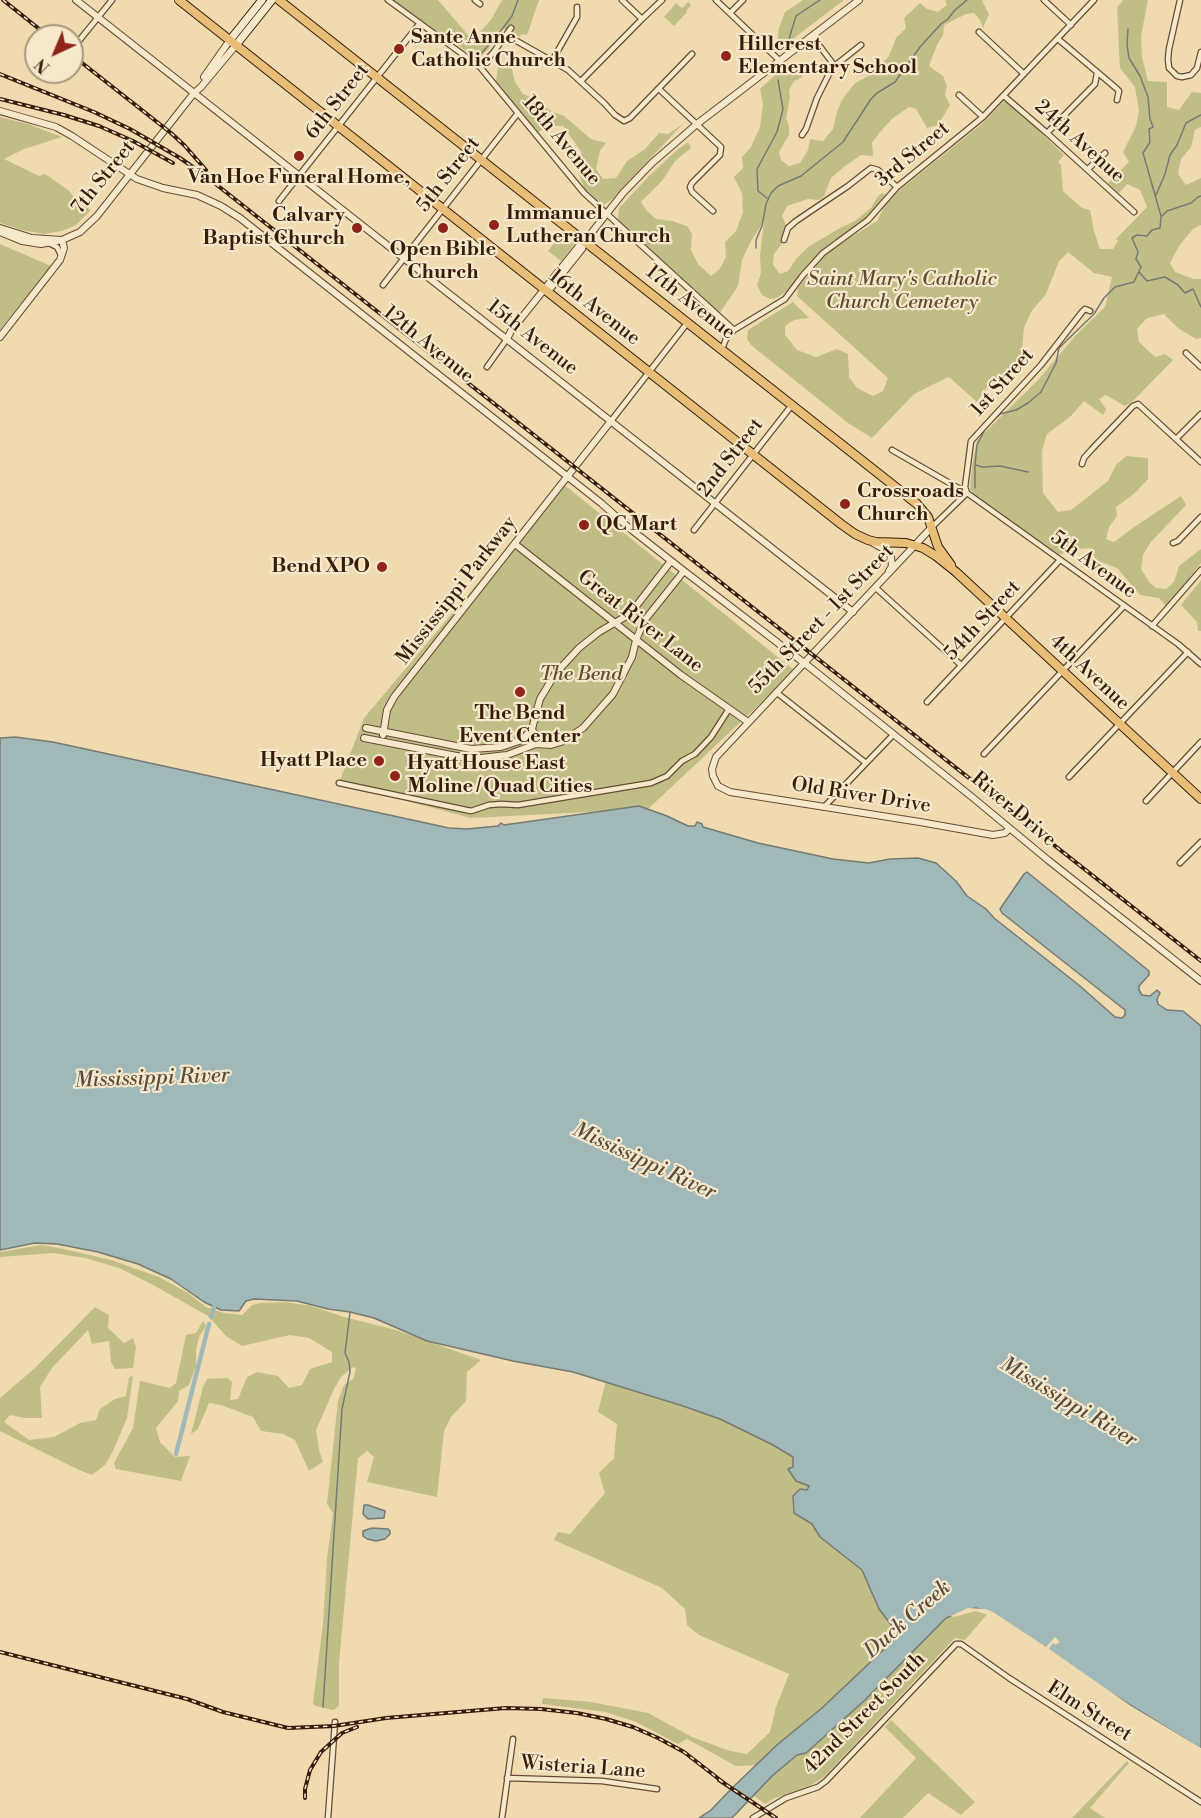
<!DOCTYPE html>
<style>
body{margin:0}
#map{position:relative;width:1201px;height:1818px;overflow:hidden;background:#efdbaf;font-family:"Libre Bodoni",serif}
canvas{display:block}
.north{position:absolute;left:24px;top:24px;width:60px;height:60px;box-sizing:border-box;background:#f5e8cb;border:2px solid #a9977e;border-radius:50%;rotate:224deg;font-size:16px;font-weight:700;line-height:24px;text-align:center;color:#381d0b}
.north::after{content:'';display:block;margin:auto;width:21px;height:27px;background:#8f2418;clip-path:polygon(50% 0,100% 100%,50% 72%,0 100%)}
</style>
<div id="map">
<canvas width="1201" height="1818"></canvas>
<div class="north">N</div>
</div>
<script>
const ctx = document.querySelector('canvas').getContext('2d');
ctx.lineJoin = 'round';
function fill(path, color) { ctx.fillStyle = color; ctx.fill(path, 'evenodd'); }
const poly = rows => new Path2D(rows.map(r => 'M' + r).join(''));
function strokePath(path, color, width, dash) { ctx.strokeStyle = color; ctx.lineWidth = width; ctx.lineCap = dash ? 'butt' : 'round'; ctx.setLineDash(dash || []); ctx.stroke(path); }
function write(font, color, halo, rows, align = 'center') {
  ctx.font = font + ' "Libre Bodoni",serif'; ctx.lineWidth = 4.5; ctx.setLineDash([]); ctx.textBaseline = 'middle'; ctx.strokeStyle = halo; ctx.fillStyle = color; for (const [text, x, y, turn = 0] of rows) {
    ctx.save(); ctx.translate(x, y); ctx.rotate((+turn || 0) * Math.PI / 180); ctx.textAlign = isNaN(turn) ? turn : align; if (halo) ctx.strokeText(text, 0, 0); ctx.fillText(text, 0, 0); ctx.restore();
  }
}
fill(poly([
 [392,0,438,0,468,35,477,35,491,20,502,0,539,0,527,35,521,34,520,37,502,28,489,48,478,59],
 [803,0,844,0,781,48,777,46,779,28,785,12],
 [945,0,984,0,982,1,989,14,983,28,980,20,974,13,966,14,944,25,943,35,937,45,929,66,943,76,947,86,945,95,950,105,938,125,927,128,916,109,909,107,893,118,880,132,872,143,873,156,861,155,845,166,831,178,824,196,819,200,808,199,787,206,782,216,786,225,783,242,774,254,773,265,780,274,788,271,797,258,808,247,840,228,855,221,871,208,878,196,882,193,885,195,863,222,826,246,800,273,791,288,777,298,770,299,762,295,757,285,761,273,760,256,764,221,751,241,742,260,738,286,719,314,618,220,619,208,650,175,676,151,688,142,691,148,675,161,662,181,641,202,647,211,656,219,672,221,687,226,692,234,691,250,698,264,711,276,719,270,726,257,725,242,736,231,743,212,742,193,734,177,743,168,742,157,751,147,760,127,763,104,760,89,788,63,805,69,801,78,794,81,789,90,790,97,786,118,789,126,789,135,779,152,781,160,789,166,800,163,808,150,810,139,823,141,833,129,837,112,842,100,854,84,876,71,889,56,896,38,906,28,904,18,920,3,927,9,938,12,947,5],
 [1123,0,1148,0,1141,36,1142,57,1148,81,1167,82,1167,107,1179,110,1192,92,1201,93,1201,127,1195,130,1191,147,1181,159,1178,174,1186,185,1201,178,1201,225,1193,229,1179,246,1170,263,1175,272,1194,279,1201,279,1201,338,1196,339,1178,328,1164,314,1147,318,1137,329,1139,342,1155,357,1165,354,1173,360,1134,400,1125,406,1106,395,1099,399,1106,409,1103,415,1084,401,1071,416,1047,434,1042,451,1043,493,1058,512,1071,510,1108,481,1116,465,1126,456,1148,458,1148,479,1135,493,1116,507,1117,516,1109,527,1106,539,1114,542,1134,527,1181,496,1186,505,1150,543,1143,555,1141,569,1150,583,1156,588,1166,589,1174,582,1179,566,1201,549,1201,563,1167,607,1159,598,1140,595,1117,568,1096,560,1090,548,1077,549,1058,555,977,498,970,489,972,466,977,440,1038,380,1076,335,1105,307,1112,277,1094,273,1068,252,1059,261,1046,294,1031,312,1024,328,1022,351,1009,375,987,387,977,402,949,377,934,384,914,394,872,438,848,423,751,345,747,339,748,330,793,302,809,318,794,320,785,326,785,335,797,350,816,357,837,349,848,354,849,377,857,388,873,396,883,391,888,378,797,296,798,288,817,264,832,249,877,221,886,203,895,194,984,122,1004,101,1012,105,1064,155,1058,162,1061,165,1063,191,1082,208,1090,210,1094,231,1100,249,1113,249,1118,241,1116,239,1147,207,1140,190,1127,184,1119,193,1108,183,1129,162,1123,152,1136,126,1139,111,1135,87,1120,68,1117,8],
 [688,2,691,5,686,11,687,12,674,26,664,17,676,3,682,8],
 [499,61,512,69,515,82,523,94,535,99,551,111,564,116,591,139,606,143,600,151,596,169,603,179,616,178,627,161,645,149,659,133,668,134,683,124,611,200,602,206,586,193,574,162,582,153,563,126,550,126,538,132,496,81],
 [0,117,28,124,62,137,24,149,4,159,39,176,45,174,68,190,80,204,91,210,76,225,62,231,44,234,22,230,0,223],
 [562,233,575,243,561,261,548,251],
 [0,244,51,266,0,330],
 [562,483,795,671,648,809,471,818,339,783,364,718],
 [1201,580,1201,631,1198,631,1197,622,1181,605],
 [41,1245,64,1249,111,1260,159,1277,188,1293,206,1307,224,1313,242,1315,252,1305,260,1303,285,1302,312,1306,344,1317,396,1330,481,1360,467,1372,466,1401,451,1417,444,1431,437,1497,367,1482,374,1457,367,1451,358,1458,339,1663,339,1705,334,1710,315,1706,313,1703,323,1624,327,1559,333,1513,327,1504,338,1401,344,1385,353,1379,356,1369,353,1367,341,1377,334,1389,316,1430,319,1450,323,1462,309,1471,295,1440,283,1434,261,1431,253,1417,221,1405,209,1403,198,1429,191,1434,203,1387,207,1379,227,1378,232,1382,230,1400,238,1399,247,1377,257,1372,278,1376,289,1388,302,1385,310,1369,332,1362,332,1352,309,1338,290,1335,242,1346,226,1336,208,1316,153,1285,119,1268,85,1258,53,1253,0,1257,0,1252],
 [95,1307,109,1315,108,1328,124,1343,133,1338,136,1347,133,1368,115,1369,111,1362,109,1341,92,1344,88,1330,52,1368,40,1387,42,1418,25,1418,10,1415,4,1422,29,1440,54,1437,80,1423,96,1420,100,1409,115,1399,126,1396,129,1377,133,1376,127,1418,113,1451,105,1465,92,1475,79,1470,0,1431,0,1398,36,1367],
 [203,1321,206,1326,199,1337,196,1350,196,1366,189,1385,179,1391,178,1401,156,1428,160,1442,175,1457,190,1456,181,1481,116,1469,114,1463,133,1428,140,1381,170,1388,176,1383,186,1335,196,1333],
 [606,1381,720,1419,773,1445,793,1457,913,1652,946,1618,970,1609,976,1608,989,1612,965,1640,955,1638,825,1776,810,1786,775,1798,765,1804,742,1787,760,1765,736,1766,687,1739,678,1744,636,1722,606,1712,542,1704,543,1698,591,1702,648,1713,692,1737,730,1751,747,1754,770,1732,776,1707,789,1674,699,1635,687,1625,685,1609,662,1588,554,1540,558,1532,570,1534,605,1493,599,1473,614,1458,617,1424,598,1412],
 [891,1720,975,1802,961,1815,928,1793,903,1818,860,1818,916,1758,885,1727],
 [1127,1761,1129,1763,1090,1808,1105,1818,1072,1818]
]), '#c0be86');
const water = poly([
 [15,737,53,742,449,828,467,829,498,826,501,823,504,825,639,806,667,816,688,826,695,826,697,822,702,824,703,827,758,843,833,859,869,863,890,859,918,858,936,863,956,881,967,896,986,909,994,918,1080,986,1115,1017,1122,1018,1125,1015,1125,1010,1002,913,1000,909,1024,874,1027,872,1149,971,1149,975,1139,986,1139,990,1142,995,1150,996,1157,990,1160,993,1157,999,1158,1004,1167,1010,1183,1011,1201,1026,1201,1749,1028,1642,989,1612,976,1608,970,1609,946,1618,864,1701,806,1753,797,1755,772,1776,732,1818,699,1818,711,1810,732,1788,778,1744,822,1708,899,1635,879,1609,862,1570,820,1537,812,1524,794,1513,793,1496,800,1489,807,1490,809,1486,796,1481,788,1469,793,1467,793,1457,773,1445,720,1419,683,1406,573,1372,513,1361,427,1341,374,1318,350,1312,328,1309,297,1301,254,1299,246,1301,239,1311,221,1310,204,1302,171,1279,138,1264,98,1252,57,1244,35,1243,0,1250,0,738,15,737],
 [364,1505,368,1505,385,1511,384,1518,368,1519,363,1514,364,1505],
 [372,1528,388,1529,390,1531,390,1534,385,1539,376,1541,367,1539,363,1536,363,1531,372,1528]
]);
fill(water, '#a0b8b7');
strokePath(water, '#767a72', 1.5);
fill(poly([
 [968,1608,985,1609,993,1612,1046,1647,1055,1637,1060,1642,1056,1645,1053,1643,1049,1649,1131,1706,1201,1748,1201,1752,1158,1725,1155,1725,1152,1721,1055,1660,1036,1658,1033,1656,1020,1637,988,1615,976,1611,954,1617,950,1616]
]), '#efdbaf');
strokePath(poly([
 [1128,29,1127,44,1129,58,1140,76,1148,97,1150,119,1153,127,1149,129,1150,142,1143,153,1161,216],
 [789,39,796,16,820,0],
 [480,55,500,32,512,16,518,0],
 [1156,195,1165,174,1170,155,1177,145,1186,123,1201,115],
 [767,198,758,191,757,169,777,132,783,109,778,80],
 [756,248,756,240,762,226,766,204,771,193,778,186,801,176,843,142,871,99,877,93,895,82,920,47,941,24,948,19,954,11,967,0],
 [1139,272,1147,281,1165,277,1178,285,1185,293,1193,289,1201,307],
 [997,417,1000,414,1016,410,1028,403,1041,392,1056,363,1059,348,1094,314,1104,298,1115,287,1134,282,1141,267,1136,259,1138,252,1132,238,1137,235,1147,236,1152,230,1160,228,1161,217,1167,211,1191,203,1198,197,1201,196],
 [976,465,982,467,1000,466,1028,472],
 [975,488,975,465,977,445,985,429],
 [323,1707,342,1409,350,1372,349,1362,345,1353,350,1312]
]), '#767a72', 1.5);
strokePath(poly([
 [211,1317,214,1307],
 [176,1454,209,1324]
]), '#a0b8b7', 4.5);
const minor = poly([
 [388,0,480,67,584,193,734,330],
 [475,0,480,4],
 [622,0,642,19],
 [716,0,779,60],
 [1044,0,1071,25],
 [1180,0,1169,49,1168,59,1169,68,1177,76,1182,77,1191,75,1197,68,1201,52],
 [730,13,743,0],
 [979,32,1024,74],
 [506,35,568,70,604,103,615,115,624,121,630,118,692,54],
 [812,36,834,65],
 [1058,39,1116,88,1119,91,1117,100],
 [78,42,112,0],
 [552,61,577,17,577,7],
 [480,67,493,53,511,28],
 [581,81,642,19,662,0],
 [659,89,721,147,720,155,692,183,690,187,692,192,713,211],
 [959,95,983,117],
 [1004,96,1047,133,1134,212],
 [1047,133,1095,84,1097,73],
 [802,135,806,129,817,98,832,68,861,45],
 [1088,169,1105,153],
 [279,201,420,23],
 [784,240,788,228,796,221,848,186,871,168,878,170,897,187],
 [49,243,57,247,61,255],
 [383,285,518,113],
 [722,349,726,339,734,330,785,299,803,275,823,253,868,220,897,187,983,117,1094,0],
 [1186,353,1201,367],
 [487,367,507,339],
 [611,421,688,322],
 [1176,439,1201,414],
 [892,450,967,493,1178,644,1201,664],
 [1082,464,1084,458,1092,449,1133,406,1138,404,1201,462],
 [967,493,965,487,971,441,1041,365,1082,312,1085,309,1090,311],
 [931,528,967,493],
 [694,530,792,405],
 [1173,543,1178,541,1201,517],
 [876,588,961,665],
 [1152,626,1201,570],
 [776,692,866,763],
 [927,702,1060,560],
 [984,754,1124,606],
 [1069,777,1188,652],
 [339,783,471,811,489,805,501,804,518,805,651,783,667,776,682,761,695,754,711,737,729,709],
 [1146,801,1201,742],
 [824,807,893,735],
 [1180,863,1201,842],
 [507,1778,602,1781,657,1789],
 [328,1818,335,1722],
 [502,1818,513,1739],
 [753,1818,786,1798,818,1787,826,1781,956,1644,961,1644,1009,1678,1201,1802]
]);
const tertiary = poly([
 [76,0,853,612],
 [204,77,230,40],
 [0,111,56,127,72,136,137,179,163,188,197,195,221,206,240,218,601,503,628,527,684,571,812,669,972,797,1048,860,1201,981],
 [0,228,32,238,61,240],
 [0,232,22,241,41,244,62,240,80,232,97,216,194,93,201,87,236,45],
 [550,289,582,249,584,242],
 [0,337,60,260,64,248,62,240],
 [507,339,511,331,578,247,585,241,623,193,652,163,697,124,859,0],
 [931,528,716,757,712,769,713,776,718,786,730,792,920,822,993,835,1005,833,1009,829],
 [873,543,882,548,891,557,892,566,889,571],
 [515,544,681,675,748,722],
 [366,728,471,749,501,747,522,740,532,729,540,699,555,674,579,648,599,632,630,614,671,561],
 [531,729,544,744],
 [383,735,387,710,394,697,611,421],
 [364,738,472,759,507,755,536,744,551,745,561,742,583,728,613,694,632,657,636,640,644,621,684,571]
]);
const secondary = poly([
 [230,40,262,0],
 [236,45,272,0]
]);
const primary = poly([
 [179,0,841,524,855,534,868,540,876,542,906,543,923,548,936,556,956,572,1201,799],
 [279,0,917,504,928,517,938,547,951,565]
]);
strokePath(minor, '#664c34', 7);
strokePath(tertiary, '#664c34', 8);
strokePath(secondary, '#381d0b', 9);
strokePath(primary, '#381d0b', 10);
strokePath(minor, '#f5e8cb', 4.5);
strokePath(tertiary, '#f5e8cb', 6);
strokePath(secondary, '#f5e8cb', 7);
strokePath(primary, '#e8be78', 8);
const rail = poly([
 [3,0,48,36],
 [72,55,171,133,185,146,206,170],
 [0,74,94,112,130,129,180,158,203,174,1201,961],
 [0,99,64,115,99,126,133,141,173,163],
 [0,1652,187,1699,223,1712,288,1728,334,1726,386,1718,506,1708,541,1709,577,1713,606,1719,633,1727,658,1738,684,1752,724,1783],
 [719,1780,776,1818],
 [305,1798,305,1789,310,1770,321,1752,342,1733,357,1727]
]);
strokePath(rail, '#381d0b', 4);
strokePath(rail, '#f5e8cb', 1.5, [4.5]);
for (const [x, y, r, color] of [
 [399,49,6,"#8f2418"],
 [726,56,6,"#8f2418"],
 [299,156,6,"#8f2418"],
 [494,225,6,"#8f2418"],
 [357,228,6,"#8f2418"],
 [443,228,6,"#8f2418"],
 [845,504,6,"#8f2418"],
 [584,525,6,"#8f2418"],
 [382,567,6,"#8f2418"],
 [520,692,6,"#8f2418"],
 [379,761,6,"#8f2418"],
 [395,776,6,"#8f2418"]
]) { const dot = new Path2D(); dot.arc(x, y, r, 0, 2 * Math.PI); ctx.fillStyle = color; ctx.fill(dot); strokePath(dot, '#f5e8cb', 2); }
write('bold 20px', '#381d0b', '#f5e8cb', [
 ["Sante Anne",411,38],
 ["Catholic Church",411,61],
 ["Hillcrest",738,45],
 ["Elementary School",738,68],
 ["Van Hoe Funeral Home,",299,178,"center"],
 ["Immanuel",506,214],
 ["Lutheran Church",506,237],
 ["Calvary",345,216,"right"],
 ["Baptist Church",345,239,"right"],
 ["Open Bible",443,250,"center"],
 ["Church",443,273,"center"],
 ["Crossroads",857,492],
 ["Church",857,515],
 ["QC Mart",596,525],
 ["Bend XPO",370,567,"right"],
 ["The Bend",520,714,"center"],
 ["Event Center",520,737,"center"],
 ["Hyatt Place",367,761,"right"],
 ["Hyatt House East",407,764],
 ["Moline / Quad Cities",407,787]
], 'left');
write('20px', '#381d0b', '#f5e8cb', [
 ["6th Street",338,102,-52],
 ["18th Avenue",561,141,50],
 ["24th Avenue",1079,142,42],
 ["3rd Street",913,155,-40],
 ["5th Street",449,175,-52],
 ["7th Street",104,178,-51],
 ["17th Avenue",690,303,38],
 ["16th Avenue",594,308,38],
 ["15th Avenue",532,338,38],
 ["12th Avenue",428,345,39],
 ["1st Street",1003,383,-48],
 ["2nd Street",731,458,-52],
 ["5th Avenue",1093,565,36],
 ["Mississippi Parkway",457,591,-52],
 ["55th Street - 1st Street",822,620,-46],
 ["54th Street",983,621,-47],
 ["Great River Lane",640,622,38],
 ["4th Avenue",1089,673,43],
 ["Old River Drive",861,796,9],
 ["River Drive",1013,810,40],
 ["Elm Street",1089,1712,32],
 ["42nd Street South",865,1714,-45],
 ["Wisteria Lane",583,1768,4]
]);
write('italic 20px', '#614d30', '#f5e8cb', [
 ["Saint Mary's Catholic",902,280],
 ["Church Cemetery",902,303],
 ["The Bend",581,675]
]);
write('italic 21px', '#574c3f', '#f5e8cb', [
 ["Mississippi River",152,1079,-2],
 ["Mississippi River",644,1162,25],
 ["Mississippi River",1068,1403,31],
 ["Duck Creek",908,1620,-41]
]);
</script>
